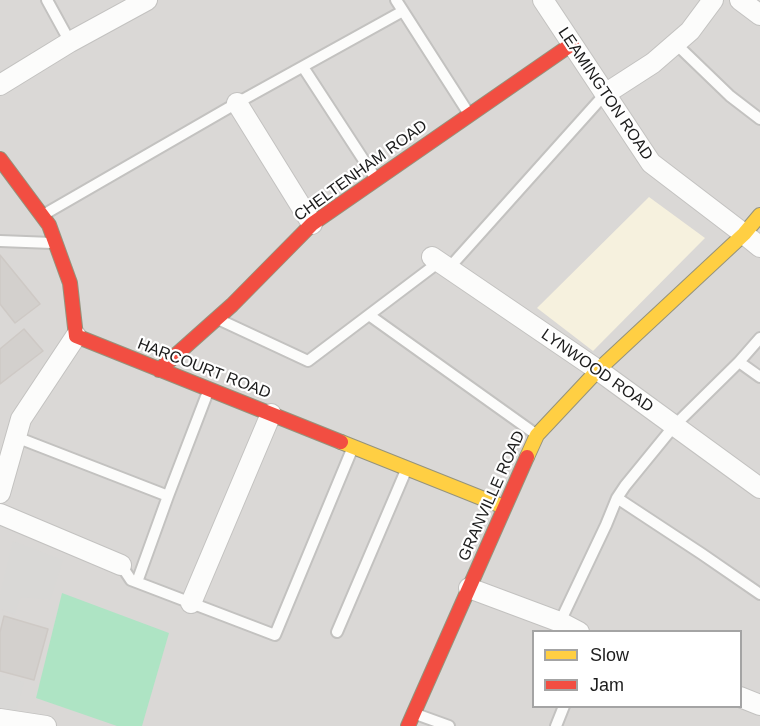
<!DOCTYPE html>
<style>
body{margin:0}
#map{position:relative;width:760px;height:726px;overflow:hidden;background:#ebe8e4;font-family:Arial,sans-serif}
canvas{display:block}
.legend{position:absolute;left:532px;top:630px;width:210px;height:78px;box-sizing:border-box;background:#fff;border:2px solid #a4a4a4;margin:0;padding:8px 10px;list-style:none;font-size:18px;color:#1c1c1c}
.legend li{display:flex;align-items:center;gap:12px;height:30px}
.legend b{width:30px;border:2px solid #a4a4a4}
</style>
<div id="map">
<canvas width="760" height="726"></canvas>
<ul class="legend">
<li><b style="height:8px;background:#ffcf43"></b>Slow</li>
<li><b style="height:8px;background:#f24e42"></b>Jam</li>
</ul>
</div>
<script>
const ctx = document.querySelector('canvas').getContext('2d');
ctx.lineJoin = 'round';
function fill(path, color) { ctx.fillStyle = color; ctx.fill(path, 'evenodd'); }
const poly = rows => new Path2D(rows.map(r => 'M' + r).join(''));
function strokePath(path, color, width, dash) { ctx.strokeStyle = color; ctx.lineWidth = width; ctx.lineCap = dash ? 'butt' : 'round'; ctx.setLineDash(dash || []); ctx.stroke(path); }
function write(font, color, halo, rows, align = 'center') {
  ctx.font = font + ' Arial,sans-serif'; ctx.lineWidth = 4.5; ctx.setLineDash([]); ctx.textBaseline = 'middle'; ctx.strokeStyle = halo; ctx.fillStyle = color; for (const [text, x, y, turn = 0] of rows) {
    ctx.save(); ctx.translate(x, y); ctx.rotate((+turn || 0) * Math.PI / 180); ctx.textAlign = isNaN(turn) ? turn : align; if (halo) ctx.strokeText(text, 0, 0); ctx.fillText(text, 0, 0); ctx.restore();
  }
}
fill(poly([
 [0,0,760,0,760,726,0,726],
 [534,632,740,632,740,706,534,706]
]), '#dad8d6');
fill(poly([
 [649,197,705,238,593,351,537,308]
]), '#f6f1de');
fill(poly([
 [13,541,63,560,50,600,21,597,15,615,0,609,0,595],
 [0,675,24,682,16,712,0,709]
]), '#d9d8d6');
fill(poly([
 [62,593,169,633,142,726,117,726,36,698]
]), '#aee4c4');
const building = poly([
 [0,255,40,304,15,323,0,304,0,255],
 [24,329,43,351,0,384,0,349,24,329],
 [4,616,48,629,34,680,0,671,0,632,4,616]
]);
fill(building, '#d3d0cd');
strokePath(building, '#cec9c5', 1.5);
const lane = poly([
 [47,0,70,42],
 [396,0,469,114],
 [675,43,730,96,760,119],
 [303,67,376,179],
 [43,215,237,103,403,11],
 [0,241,52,243],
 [449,268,605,94],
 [369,315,537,435],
 [220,320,308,361,439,262],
 [739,362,760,377],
 [16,437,168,496],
 [617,498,702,554,760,594],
 [121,565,131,580,275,635,353,447],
 [137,582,168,496,209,389],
 [560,622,606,525,617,498,625,486,674,426,739,362,760,338],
 [337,632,407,468],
 [413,713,449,726],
 [556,726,564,706]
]);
const street = poly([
 [543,0,651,163,744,234,760,247],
 [740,0,760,15],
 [0,85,70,42,147,0],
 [605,94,653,63,690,31,713,0],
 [237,103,312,224],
 [432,257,598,370,760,488],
 [0,493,21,419,76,336],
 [0,514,121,565],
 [469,588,560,622,579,632],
 [191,603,271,414],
 [740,697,760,705],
 [0,719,46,726]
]);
const slow = poly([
 [341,442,504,507],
 [527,457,537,435,598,370,744,234,760,215]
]);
const jam = poly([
 [0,159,49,225,70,283,76,336,341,442],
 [159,370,232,305,312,224,572,44],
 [408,726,527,457]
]);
strokePath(lane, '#c3c2c0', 14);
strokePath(street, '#c3c2c0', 22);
strokePath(slow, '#95937c', 16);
strokePath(jam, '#95937c', 16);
strokePath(lane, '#fcfcfb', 10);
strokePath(street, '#fcfcfb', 20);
strokePath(slow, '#ffcf43', 14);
strokePath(jam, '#f24e42', 14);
write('16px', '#1c1c1c', '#fff', [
 ["LEAMINGTON ROAD",605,94,56],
 ["CHELTENHAM ROAD",361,171,-36],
 ["HARCOURT ROAD",204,369,21],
 ["LYNWOOD ROAD",597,371,35],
 ["GRANVILLE ROAD",492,496,-66]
]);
</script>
